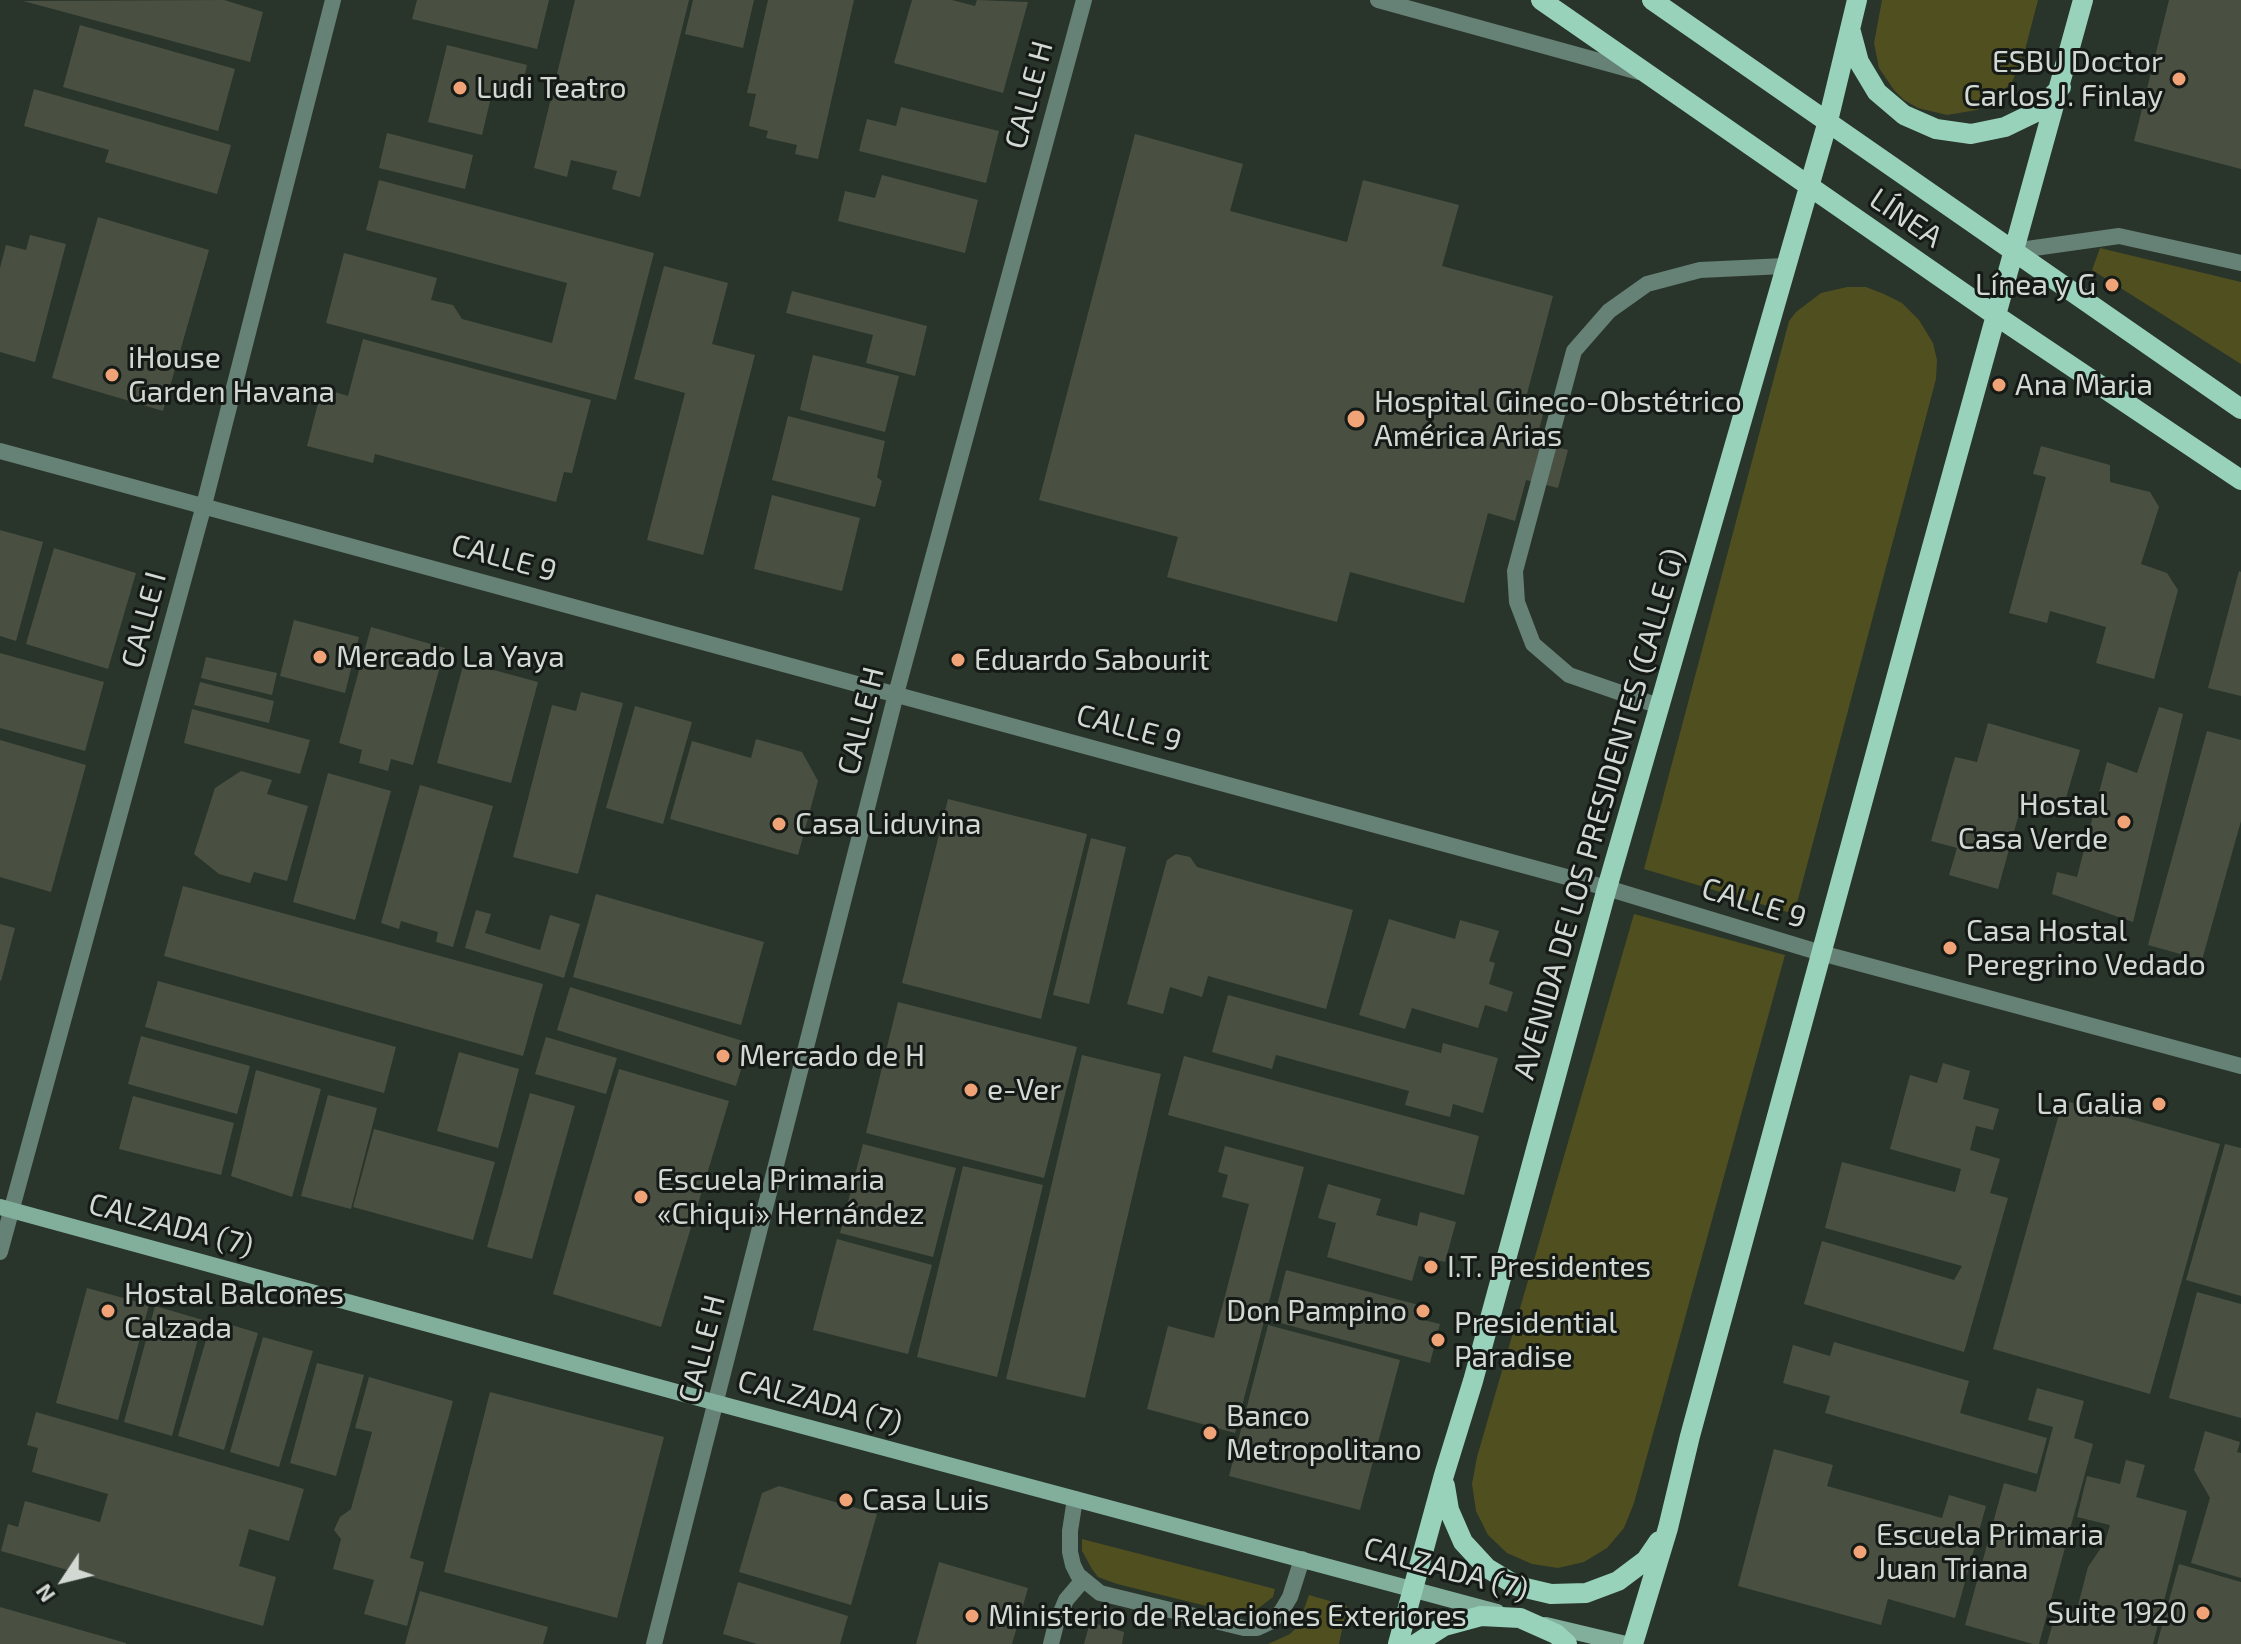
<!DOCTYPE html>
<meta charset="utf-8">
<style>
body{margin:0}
#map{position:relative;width:2241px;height:1644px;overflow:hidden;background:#29342a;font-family:"Exo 2",sans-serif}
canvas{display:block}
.north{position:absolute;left:24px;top:1540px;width:80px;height:80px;-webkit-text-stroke:6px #151a16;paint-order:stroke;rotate:235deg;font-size:22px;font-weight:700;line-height:32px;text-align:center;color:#d1d9d2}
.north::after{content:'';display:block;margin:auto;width:28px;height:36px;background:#d1d9d2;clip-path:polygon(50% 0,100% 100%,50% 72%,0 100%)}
</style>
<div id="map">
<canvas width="2241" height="1644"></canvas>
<div class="north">N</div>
</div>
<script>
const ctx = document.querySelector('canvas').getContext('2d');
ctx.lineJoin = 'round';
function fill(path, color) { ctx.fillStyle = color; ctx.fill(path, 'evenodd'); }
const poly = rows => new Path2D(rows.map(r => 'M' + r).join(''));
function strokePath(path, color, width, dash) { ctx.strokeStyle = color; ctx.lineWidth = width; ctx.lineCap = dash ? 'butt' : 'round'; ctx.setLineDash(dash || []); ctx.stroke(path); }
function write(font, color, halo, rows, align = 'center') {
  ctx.font = font + ' "Exo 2",sans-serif'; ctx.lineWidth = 6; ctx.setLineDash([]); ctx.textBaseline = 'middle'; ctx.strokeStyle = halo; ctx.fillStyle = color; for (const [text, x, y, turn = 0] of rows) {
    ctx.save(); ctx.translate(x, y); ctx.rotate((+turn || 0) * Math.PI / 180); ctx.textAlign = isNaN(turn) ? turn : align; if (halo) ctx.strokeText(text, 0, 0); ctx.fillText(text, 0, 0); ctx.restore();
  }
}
fill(poly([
 [1882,0,2038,0,2024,54,2012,82,1991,103,1977,110,1947,115,1918,108,1904,100,1894,90,1879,68,1874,43],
 [2100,248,2241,282,2241,364,2092,270],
 [1847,287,1866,287,1884,294,1902,303,1919,320,1933,343,1937,360,1936,379,1794,914,1644,869,1789,321,1796,312,1821,293],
 [1634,914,1785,955,1634,1503,1624,1528,1607,1548,1584,1562,1558,1568,1532,1564,1507,1553,1488,1535,1476,1511,1472,1484,1477,1457],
 [1082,1539,1275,1589,1273,1597,1256,1610,1245,1614,1235,1613,1117,1584,1098,1577,1092,1569,1082,1551],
 [1309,1595,1347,1606,1339,1644,1268,1644,1290,1634,1298,1626]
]), '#504f20');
fill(poly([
 [224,0,263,12,250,62,23,1],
 [417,0,549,0,537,49,412,19],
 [575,0,689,0,640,197,612,189,617,171,571,160,567,177,534,168],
 [693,0,754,0,743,48,685,34],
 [768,0,854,0,818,159,795,154,797,145,766,138,768,131,749,126,756,94,747,93],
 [912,0,952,0,975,6,977,0,1028,2,1003,93,894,63],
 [2169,0,2241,0,2241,169,2134,141],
 [80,25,235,69,218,131,63,87],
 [447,45,527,65,519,99,492,93,482,135,428,122],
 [34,89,231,145,217,194,105,162,109,150,24,126],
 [901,107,999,131,986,183,859,151,867,119,896,126],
 [387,133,473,155,465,189,379,168],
 [1135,134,1243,164,1230,211,1347,242,1363,180,1459,205,1442,266,1553,296,1524,405,1544,410,1536,442,1568,450,1558,488,1526,480,1515,521,1488,513,1464,603,1350,572,1337,622,1167,577,1178,537,1039,500],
 [882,175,978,200,965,253,838,221,845,191,875,198],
 [379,180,654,253,616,400,326,323,344,253,437,278,431,300,453,305,462,319,552,343,567,283,366,230],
 [98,217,209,250,163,411,52,378],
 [30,235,66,244,35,362,0,352,0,268,6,245,26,250],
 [664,266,728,283,712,344,755,355,703,555,647,540,685,393,634,379],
 [792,291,927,326,915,376,866,363,873,335,786,313],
 [363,339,591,400,572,473,564,472,556,502,375,454,373,463,307,446,322,388,348,396],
 [813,355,899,376,885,432,800,410],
 [788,416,885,441,877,477,882,481,875,507,772,480],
 [2041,446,2110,465,2110,482,2150,492,2159,507,2141,564,2167,573,2178,590,2154,679,2096,663,2106,627,2050,611,2047,623,2009,613,2046,477,2033,474],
 [772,495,860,518,842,591,754,569],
 [0,530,43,542,16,641,0,636],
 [54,548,136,573,108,669,26,644],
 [2239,571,2241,572,2241,696,2208,688],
 [294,620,359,637,345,693,280,676],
 [371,627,445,648,413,765,391,759,388,771,359,763,362,750,339,743],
 [0,653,104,682,85,751,0,728],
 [206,657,277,673,272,695,201,678],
 [464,662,538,682,511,783,437,763],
 [200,682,274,701,269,723,194,705],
 [581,692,623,703,578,874,513,857,552,705,576,711],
 [635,706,692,722,663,824,606,808],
 [2159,707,2183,714,2133,922,2052,894,2057,872,2077,877,2107,762,2137,773],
 [192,709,310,740,300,774,184,743],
 [1988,723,2080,750,2061,815,2022,803,1998,889,1949,875,1957,848,1931,841,1955,757,1977,762],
 [2207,731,2241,740,2241,821,2202,960,2148,945],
 [756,739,802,752,818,781,798,855,670,819,692,741,751,758],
 [0,740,86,765,51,892,0,877],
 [241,771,272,780,267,794,308,806,287,881,254,872,250,883,219,874,194,854,215,788],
 [328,773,391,791,355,920,293,902],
 [420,785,493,806,453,947,436,942,438,932,401,921,399,929,381,923],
 [948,799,1087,834,1041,1019,902,983],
 [1091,838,1126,847,1089,1004,1053,995],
 [1176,854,1190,857,1197,867,1353,910,1326,1009,1208,976,1202,997,1170,987,1163,1014,1127,1004,1167,860],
 [183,886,543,984,523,1056,164,956],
 [596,894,764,942,741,1025,573,977],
 [476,910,491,914,485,933,540,950,550,915,580,924,564,978,465,948],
 [1389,919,1455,939,1460,920,1499,931,1489,961,1495,963,1489,984,1513,992,1507,1012,1485,1005,1478,1028,1412,1008,1405,1029,1359,1015],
 [0,924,15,928,1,981,0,980],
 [158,981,396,1047,384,1093,145,1027],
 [570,987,749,1043,736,1086,557,1030],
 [1228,995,1441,1053,1443,1043,1498,1058,1483,1113,1453,1104,1450,1117,1405,1105,1409,1091,1276,1055,1272,1069,1212,1052],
 [898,1002,1077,1047,1044,1178,866,1133],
 [141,1036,250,1066,237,1114,128,1084],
 [546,1037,617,1058,606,1094,535,1074],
 [459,1052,519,1069,498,1148,437,1131],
 [1082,1055,1161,1074,1085,1398,1006,1379],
 [1184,1056,1479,1136,1464,1195,1168,1115],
 [1943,1063,1970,1071,1963,1099,1999,1109,1993,1130,1976,1126,1970,1150,2000,1159,1990,1193,2008,1198,1964,1352,1804,1304,1822,1241,1954,1280,1962,1266,1825,1228,1842,1162,1955,1192,1961,1169,1890,1149,1910,1075,1937,1083],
 [619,1069,729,1101,661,1327,553,1294],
 [256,1070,321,1089,292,1197,231,1176],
 [530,1093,575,1106,532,1259,487,1247],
 [328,1095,377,1108,351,1209,301,1196],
 [133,1096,234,1123,221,1175,119,1149],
 [2063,1100,2220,1144,2150,1394,1993,1349],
 [374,1129,495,1162,473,1240,353,1207],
 [863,1144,956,1168,933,1257,840,1233],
 [2225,1144,2241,1148,2241,1296,2186,1280],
 [1225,1146,1304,1167,1235,1433,1147,1409,1168,1326,1214,1338,1249,1204,1222,1197,1228,1175,1218,1172],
 [963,1166,1043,1185,997,1377,917,1357],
 [1328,1184,1381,1199,1376,1215,1417,1226,1420,1212,1456,1222,1445,1262,1419,1256,1412,1281,1327,1257,1336,1223,1318,1218],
 [837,1239,932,1265,908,1354,813,1330],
 [1286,1270,1419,1305,1416,1318,1440,1324,1430,1363,1273,1321],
 [87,1288,149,1305,118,1420,56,1403],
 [2197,1292,2241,1304,2241,1418,2169,1398],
 [155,1306,203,1320,172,1436,124,1422],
 [212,1319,258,1333,224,1450,178,1436],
 [1268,1325,1400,1360,1360,1510,1229,1476],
 [263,1337,313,1351,279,1467,230,1452],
 [1834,1342,1969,1381,1960,1413,2047,1438,2037,1474,1825,1413,1830,1396,1783,1383,1793,1345,1830,1356],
 [317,1363,364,1375,336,1476,290,1463],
 [369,1377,453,1401,410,1558,424,1562,407,1626,364,1614,374,1580,333,1569,341,1539,334,1530,340,1517,351,1509,372,1432,355,1428],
 [2037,1388,2084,1401,2074,1438,2093,1444,2039,1644,2033,1644,1965,1625,2004,1483,2036,1492,2053,1427,2028,1420],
 [490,1392,664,1437,617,1618,444,1572],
 [36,1412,304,1489,289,1541,249,1529,239,1566,276,1577,263,1626,1,1551,8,1524,18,1527,25,1501,100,1522,108,1494,32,1472,38,1448,27,1445],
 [2205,1431,2240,1442,2237,1452,2241,1453,2241,1578,2191,1563,2210,1498,2194,1470],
 [1774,1449,1833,1465,1827,1486,1942,1518,1949,1495,1986,1506,1955,1618,1888,1599,1881,1625,1738,1586],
 [2126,1460,2145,1465,2136,1497,2187,1511,2153,1644,2047,1644,2057,1608,2076,1613,2088,1567,2105,1542,2110,1525,2077,1517,2087,1476,2120,1484],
 [779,1486,877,1514,851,1605,739,1572,762,1493],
 [939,1562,1028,1588,1012,1644,916,1644],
 [2179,1564,2241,1582,2241,1644,2157,1644],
 [738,1582,848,1616,840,1644,757,1644,723,1634],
 [420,1591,548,1627,543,1644,405,1644],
 [0,1607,126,1643,126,1644,0,1644],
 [1090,1622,1124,1632,1122,1644,1084,1644]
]), '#495042');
strokePath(poly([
 [1659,706,1569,675,1533,644,1517,602,1515,571,1574,351,1609,311,1647,284,1700,270,1784,266],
 [1075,1499,1070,1531,1070,1552,1073,1565,1078,1575,1100,1593,1244,1628,1257,1628,1270,1622,1281,1612,1290,1597,1302,1559],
 [1051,1644,1056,1624,1066,1600,1083,1580]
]), '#668175', 16);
strokePath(poly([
 [1378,0,1639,72],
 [2013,251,2119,236,2241,263],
 [0,451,1607,888],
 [0,1252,204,505,333,0],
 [654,1644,896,694,1084,0]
]), '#668175', 16);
strokePath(poly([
 [1607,888,1821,953,2241,1066]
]), '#668175', 16);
strokePath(poly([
 [0,1207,717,1403,1497,1612],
 [1546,1625,1626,1644]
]), '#82af9c', 16);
strokePath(poly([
 [1541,0,1995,315,2241,480],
 [1652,0,2241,409],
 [1851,32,1859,62,1877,92,1904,115,1936,129,1971,134,2005,127,2036,112,2061,87],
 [1445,1486,1449,1510,1463,1542,1487,1568,1517,1586,1551,1594,1586,1593,1618,1581,1646,1560,1659,1541],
 [1398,1644,1444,1475,1473,1381,1607,888,1828,121,1857,0],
 [1416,1644,1444,1626,1481,1616,1520,1618,1556,1634,1567,1644],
 [1633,1644,1668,1528,1690,1436,1919,594,2083,0]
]), '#98d2ba', 20);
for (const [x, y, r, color] of [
 [2179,79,8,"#efa377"],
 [460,88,8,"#efa377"],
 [2112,285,8,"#efa377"],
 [112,375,8,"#efa377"],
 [1999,385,8,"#efa377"],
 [1356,419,10,"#efa377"],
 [320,657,8,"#efa377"],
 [958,660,8,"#efa377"],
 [2124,822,8,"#efa377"],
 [779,824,8,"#efa377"],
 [1950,948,8,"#efa377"],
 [723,1056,8,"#efa377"],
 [971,1090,8,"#efa377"],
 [2159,1104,8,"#efa377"],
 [641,1197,8,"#efa377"],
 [1431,1267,8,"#efa377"],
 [108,1311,8,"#efa377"],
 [1423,1311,8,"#efa377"],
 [1438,1340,8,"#efa377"],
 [1210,1433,8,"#efa377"],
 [846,1500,8,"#efa377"],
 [1860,1552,8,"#efa377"],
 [2203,1613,8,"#efa377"],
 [972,1616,8,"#efa377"]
]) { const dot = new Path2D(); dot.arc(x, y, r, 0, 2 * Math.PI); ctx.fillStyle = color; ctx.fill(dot); strokePath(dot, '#151a16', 3); }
write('30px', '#d1d9d2', '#151a16', [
 ["ESBU Doctor",2163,62,"right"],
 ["Carlos J. Finlay",2163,96,"right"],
 ["Ludi Teatro",476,88],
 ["Línea y G",2096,285,"right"],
 ["iHouse",128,358],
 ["Garden Havana",128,392],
 ["Ana Maria",2015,385],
 ["Hospital Gineco-Obstétrico",1374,402],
 ["América Arias",1374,436],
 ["Mercado La Yaya",336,657],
 ["Eduardo Sabourit",974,660],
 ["Hostal",2108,805,"right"],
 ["Casa Verde",2108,839,"right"],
 ["Casa Liduvina",795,824],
 ["Casa Hostal",1966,931],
 ["Peregrino Vedado",1966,965],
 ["Mercado de H",739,1056],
 ["e-Ver",987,1090],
 ["La Galia",2143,1104,"right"],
 ["Escuela Primaria",657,1180],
 ["«Chiqui» Hernández",657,1214],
 ["I.T. Presidentes",1447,1267],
 ["Hostal Balcones",124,1294],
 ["Calzada",124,1328],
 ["Don Pampino",1407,1311,"right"],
 ["Presidential",1454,1323],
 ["Paradise",1454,1357],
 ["Banco",1226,1416],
 ["Metropolitano",1226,1450],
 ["Casa Luis",862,1500],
 ["Escuela Primaria",1876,1535],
 ["Juan Triana",1876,1569],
 ["Suite 1920",2187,1613,"right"],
 ["Ministerio de Relaciones Exteriores",988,1616]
], 'left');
write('30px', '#d1d9d2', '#151a16', [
 ["CALLE H",1029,95,-75],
 ["LÍNEA",1906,218,34],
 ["CALLE 9",504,558,15],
 ["CALLE I",144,620,-75],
 ["CALLE H",861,721,-76],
 ["CALLE 9",1129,728,15],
 ["AVENIDA DE LOS PRESIDENTES (CALLE G)",1599,814,-74],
 ["CALLE 9",1754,903,17],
 ["CALZADA (7)",171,1225,15],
 ["CALLE H",702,1349,-76],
 ["CALZADA (7)",820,1402,15],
 ["CALZADA (7)",1446,1569,15]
]);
</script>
